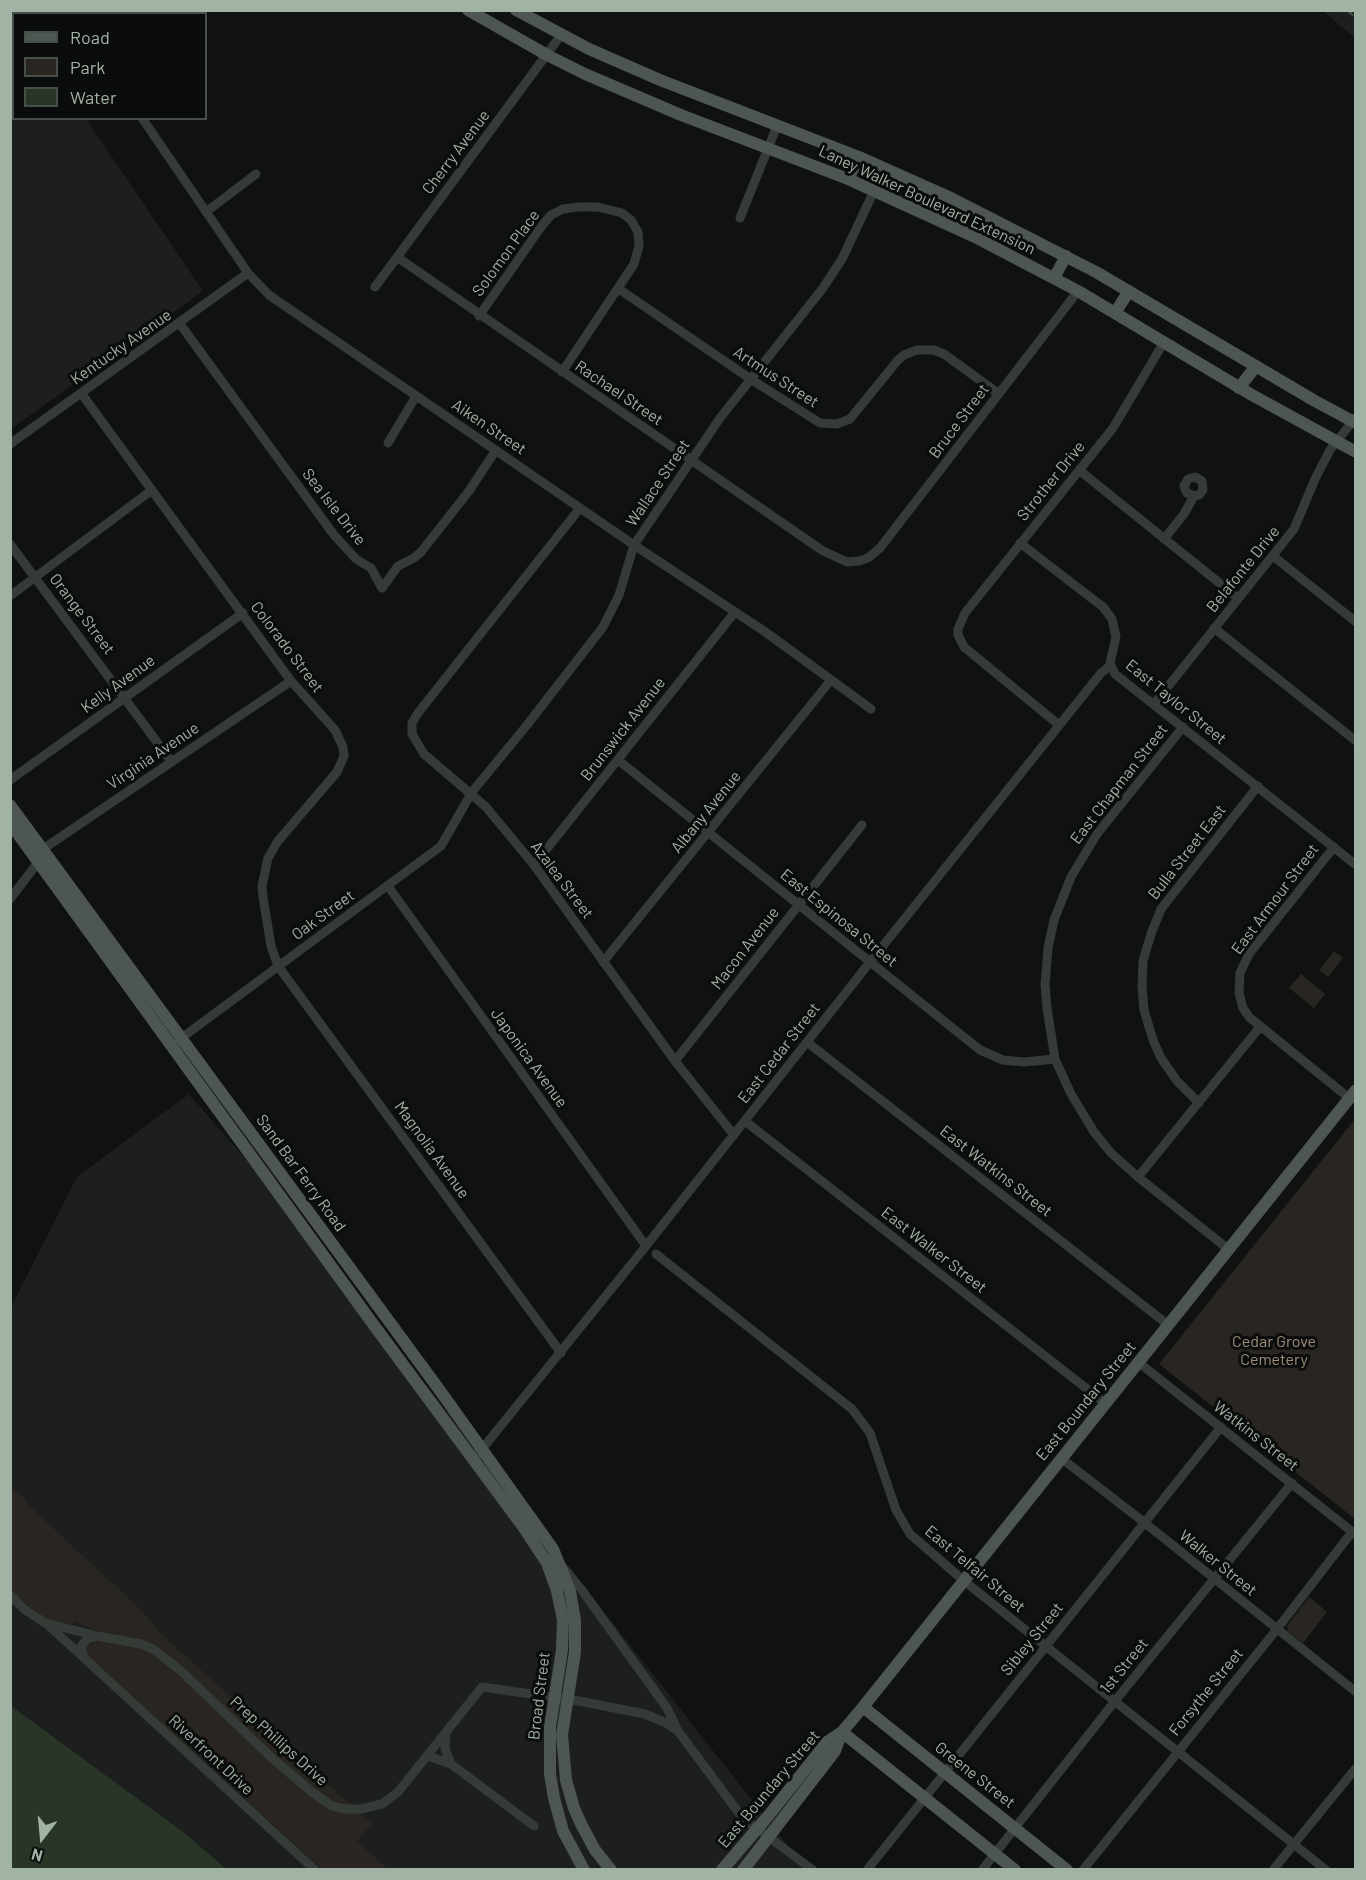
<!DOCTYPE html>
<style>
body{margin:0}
#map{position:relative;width:1366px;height:1880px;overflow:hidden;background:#101211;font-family:Barlow,sans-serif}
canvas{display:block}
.frame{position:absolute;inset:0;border:12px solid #a1b3a5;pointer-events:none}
.legend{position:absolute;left:12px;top:12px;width:195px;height:108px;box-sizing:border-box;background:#0b0d0c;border:2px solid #474f49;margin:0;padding:8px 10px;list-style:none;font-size:18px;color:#a1b3a5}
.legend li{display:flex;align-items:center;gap:12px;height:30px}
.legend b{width:30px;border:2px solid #474f49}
.north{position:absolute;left:12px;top:1808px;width:60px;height:60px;-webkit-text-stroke:4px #0b0d0c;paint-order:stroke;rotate:196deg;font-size:16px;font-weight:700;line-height:24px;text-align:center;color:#a1b3a5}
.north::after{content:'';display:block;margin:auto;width:21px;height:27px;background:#a1b3a5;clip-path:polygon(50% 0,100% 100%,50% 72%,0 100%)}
</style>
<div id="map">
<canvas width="1366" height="1880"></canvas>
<div class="frame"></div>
<ul class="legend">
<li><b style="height:8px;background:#4d5650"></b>Road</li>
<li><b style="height:16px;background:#292621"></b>Park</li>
<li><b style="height:16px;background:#283527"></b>Water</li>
</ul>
<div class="north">N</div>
</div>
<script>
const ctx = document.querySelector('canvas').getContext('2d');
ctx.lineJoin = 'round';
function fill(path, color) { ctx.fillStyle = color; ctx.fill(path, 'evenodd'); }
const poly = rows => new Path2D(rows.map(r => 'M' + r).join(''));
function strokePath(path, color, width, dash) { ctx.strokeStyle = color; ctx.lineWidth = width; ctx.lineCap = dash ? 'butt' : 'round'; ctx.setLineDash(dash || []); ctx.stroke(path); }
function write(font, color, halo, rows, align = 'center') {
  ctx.font = font + ' Barlow,sans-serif'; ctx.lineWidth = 6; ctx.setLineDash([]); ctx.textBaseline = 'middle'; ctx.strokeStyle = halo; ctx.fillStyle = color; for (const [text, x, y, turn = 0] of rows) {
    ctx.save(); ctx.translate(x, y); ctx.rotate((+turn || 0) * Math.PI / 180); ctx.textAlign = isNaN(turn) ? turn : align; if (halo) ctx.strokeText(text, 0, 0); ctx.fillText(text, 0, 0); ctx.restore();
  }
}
fill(poly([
 [1323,11,1355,11,1355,38],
 [13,103,14,118,86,119,203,291,11,429,10,105],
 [189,1094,276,1194,806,1869,147,1869,11,1769,10,1309,77,1177]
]), '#1c1f1e');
fill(poly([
 [1334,951,1343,958,1328,977,1319,970],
 [1301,974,1325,994,1314,1008,1289,988],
 [1355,1119,1355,1519,1159,1364],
 [10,1486,22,1496,27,1504,138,1607,161,1634,372,1824,357,1841,388,1869,322,1869,86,1654,87,1643,101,1633,75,1621,72,1627,42,1617,11,1591],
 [1309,1597,1327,1612,1303,1643,1288,1631,1287,1626]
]), '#292621');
fill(poly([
 [11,1706,187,1835,226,1869,11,1869]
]), '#283527');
strokePath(poly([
 [46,10,50,14],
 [20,14,23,10],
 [10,27,14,23],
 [142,118,248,273,269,295,634,545,764,631,871,709],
 [206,212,256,174],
 [740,218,777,126],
 [397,257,823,551,847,562,859,561,868,558,880,548,1078,291],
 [375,287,561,35],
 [619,289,752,380,820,423,837,424,850,419,898,360,904,355,917,350,934,350,944,354,999,394],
 [479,316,541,227,551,215,563,209,578,207,598,207,622,213,631,220,638,232,639,246,634,264,562,372],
 [180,324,334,535,356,559,371,568,382,588,398,566,414,558,421,552,469,491,496,450],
 [81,393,291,681,335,730,343,747,344,756,337,772,278,841,268,858,262,886,263,897,271,946,278,966,561,1353],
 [388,443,416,396],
 [10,444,248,273],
 [1079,470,1238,598],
 [580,508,418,713,412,723,412,734,424,754,486,807,534,865,675,1061,734,1135],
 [1164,539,1184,514,1194,496,1199,495,1203,490,1202,481,1195,477,1188,479,1184,486,1187,493,1194,496],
 [1020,543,1103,607,1112,619,1116,637,1110,663,1115,674,1356,865],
 [10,544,171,761],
 [1273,556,1356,622],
 [10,596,152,490],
 [1214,628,1356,741],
 [1154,704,1294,529,1315,479,1330,450,1355,418],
 [1059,725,964,647,958,635,958,629,965,613,1113,428,1164,342],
 [1183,727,1097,834,1071,877,1054,920,1048,948,1045,985,1047,1008,1055,1059,1071,1094,1094,1132,1111,1153,1138,1177,1228,1249],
 [618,760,980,1050,1003,1060,1013,1061,1024,1062,1055,1059],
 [10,780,243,613],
 [1334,847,1249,954,1240,973,1239,993,1243,1008,1249,1017,1349,1098],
 [534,865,735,612],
 [388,886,646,1246],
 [10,899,39,861,43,849,291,681],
 [603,962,831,680],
 [176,1042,441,846,472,792,527,725,603,627,619,595,634,545,720,418,823,288,842,259,874,191],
 [807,1042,1167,1324],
 [675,1061,862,825],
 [1199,1103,1177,1081,1161,1058,1153,1040,1144,1010,1142,986,1143,961,1151,934,1161,909,1258,786],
 [745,1121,1105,1403],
 [1138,1177,1260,1027],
 [656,1254,852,1409,870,1433,896,1510,910,1534,963,1580,1326,1870],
 [1138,1362,1355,1534],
 [1061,1458,1145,1523,1356,1692],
 [474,1459,646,1246,870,962,1101,673,1110,666],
 [563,1567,581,1589,667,1708,678,1731,739,1813,747,1821,813,1870],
 [10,1595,24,1609,45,1623,97,1636,141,1644,153,1649,180,1670,273,1759,312,1792,332,1806,345,1809,361,1809,382,1804,398,1792,482,1687,579,1701,645,1714,664,1722,678,1731],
 [47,1624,315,1870],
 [85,1659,82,1651,82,1645,88,1638,97,1636],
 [428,1756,451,1764,445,1749,446,1733],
 [451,1764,534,1826],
 [867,1870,1221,1427],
 [982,1870,1115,1701,1292,1483],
 [1083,1870,1277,1629,1352,1532],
 [1273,1870,1356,1768]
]), '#353c38', 9);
strokePath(poly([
 [468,10,547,55,585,74,681,115,848,179,975,237,1078,291,1252,395,1356,452],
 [516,10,589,49,660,80,859,157,951,198,1096,272,1315,401,1356,423],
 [848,179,859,157],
 [1054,278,1066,256],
 [1115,313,1129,291],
 [1239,388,1256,366],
 [10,805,441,1392,553,1549,570,1591,575,1620,575,1652,562,1735,566,1780,574,1808,581,1824,595,1850,611,1870],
 [10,823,373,1324,524,1528,547,1563,557,1591,563,1620,562,1650,550,1727,550,1774,554,1798,563,1831,584,1870],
 [863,1707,1067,1870],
 [842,1732,1015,1870],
 [722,1870,769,1815,827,1742,842,1732,863,1707,1356,1090],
 [743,1870,835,1751,842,1732]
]), '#4d5650', 12);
strokePath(poly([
 [1347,10,1356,18]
]), '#4b544e', 2, [8, 6]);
write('16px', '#a1b3a5', '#0b0d0c', [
 ["Cherry Avenue",456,152,-53],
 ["Laney Walker Boulevard Extension",927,200,25],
 ["Solomon Place",506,253,-54],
 ["Kentucky Avenue",121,347,-35],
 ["Artmus Street",776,377,33],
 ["Rachael Street",619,393,34],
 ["Bruce Street",959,421,-53],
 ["Aiken Street",489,427,34],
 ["Strother Drive",1051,481,-51],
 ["Wallace Street",658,483,-56],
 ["Sea Isle Drive",334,507,52],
 ["Belafonte Drive",1243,569,-51],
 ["Orange Street",82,614,53],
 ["Colorado Street",287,647,53],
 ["Kelly Avenue",118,684,-36],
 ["East Taylor Street",1176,702,39],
 ["Brunswick Avenue",623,729,-52],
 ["Virginia Avenue",153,756,-34],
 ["East Chapman Street",1119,784,-52],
 ["Albany Avenue",706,812,-51],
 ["Bulla Street East",1187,852,-52],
 ["Azalea Street",562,880,53],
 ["East Armour Street",1275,899,-53],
 ["Oak Street",323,915,-36],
 ["East Espinosa Street",839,918,39],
 ["Macon Avenue",745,948,-52],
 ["East Cedar Street",779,1053,-52],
 ["Japonica Avenue",529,1058,54],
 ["Magnolia Avenue",432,1150,54],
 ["East Watkins Street",996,1171,38],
 ["Sand Bar Ferry Road",301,1173,54],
 ["East Walker Street",934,1250,38],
 ["East Boundary Street",1086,1401,-51],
 ["Watkins Street",1256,1436,38],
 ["Walker Street",1218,1563,39],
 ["East Telfair Street",975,1569,40],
 ["Sibley Street",1032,1639,-51],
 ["1st Street",1124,1666,-51],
 ["Forsythe Street",1206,1692,-51],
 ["Broad Street",539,1696,-83],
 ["Prep Phillips Drive",279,1741,42],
 ["Riverfront Drive",211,1755,43],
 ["Greene Street",975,1775,38],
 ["East Boundary Street",769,1789,-50]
]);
write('16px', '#9e8e78', '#0b0d0c', [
 ["Cedar Grove",1274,1342],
 ["Cemetery",1274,1360]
]);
</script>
